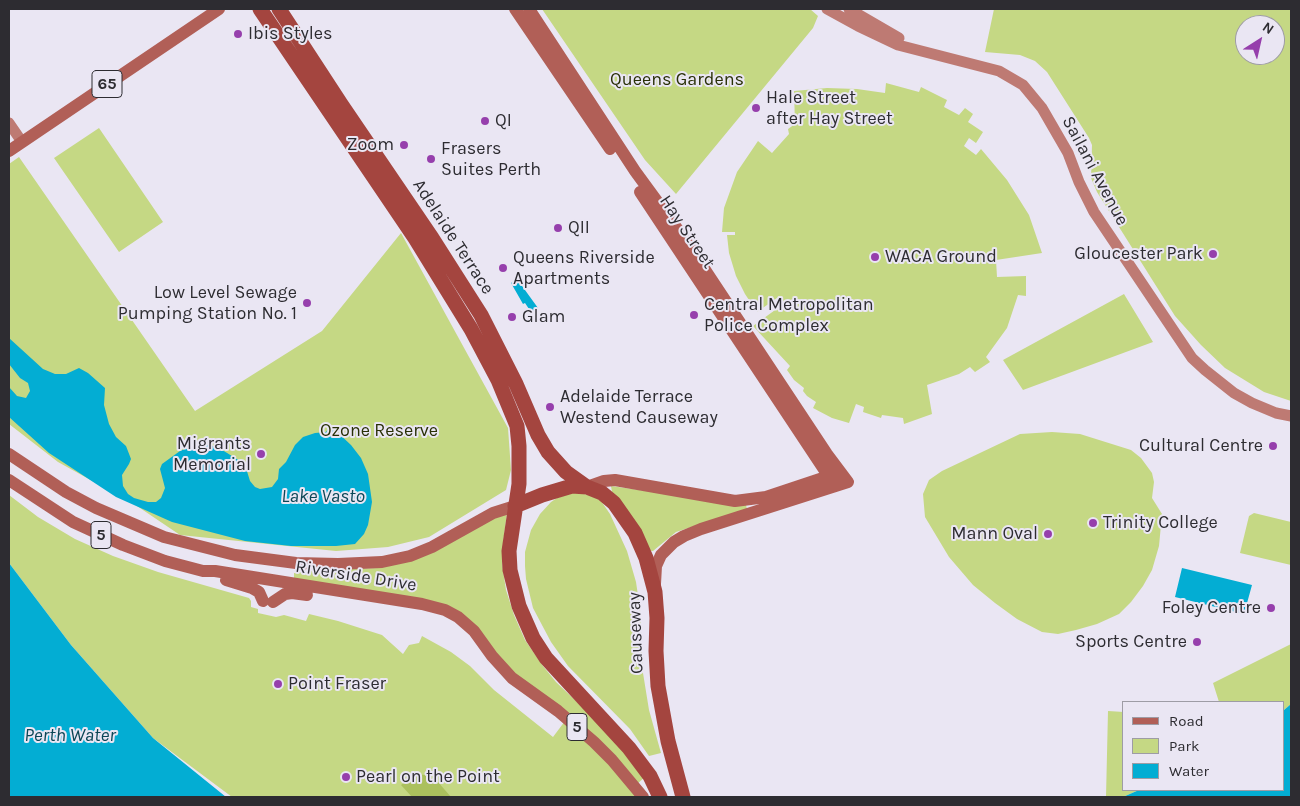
<!DOCTYPE html>
<style>
body{margin:0}
#map{position:relative;width:1300px;height:806px;overflow:hidden;background:#eae6f3;font-family:Karla,sans-serif}
canvas{display:block}
.frame{position:absolute;inset:0;border:10px solid #2d2c31;pointer-events:none}
.legend{position:absolute;left:1122px;top:701px;width:162px;height:90px;box-sizing:border-box;background:#eae6f3;border:1px solid #9e9ca5;margin:0;padding:6px 9px;list-style:none;font-size:15px;color:#2d2c31}
.legend li{display:flex;align-items:center;gap:10px;height:25px}
.legend b{width:25px;border:1px solid #9e9ca5}
.north{position:absolute;left:1235px;top:15px;width:50px;height:50px;box-sizing:border-box;background:#eae6f3;border:1px solid #9e9ca5;border-radius:50%;rotate:35deg;font-size:14px;font-weight:700;line-height:20px;text-align:center;color:#2d2c31}
.north::after{content:'';display:block;margin:auto;width:18px;height:22px;background:#963fac;clip-path:polygon(50% 0,100% 100%,50% 72%,0 100%)}
</style>
<div id="map">
<canvas width="1300" height="806"></canvas>
<div class="frame"></div>
<ul class="legend">
<li><b style="height:6px;background:#b15f57"></b>Road</li>
<li><b style="height:14px;background:#c5d884"></b>Park</li>
<li><b style="height:14px;background:#03add3"></b>Water</li>
</ul>
<div class="north">N</div>
</div>
<script>
const ctx = document.querySelector('canvas').getContext('2d');
ctx.lineJoin = 'round';
function fill(path, color) { ctx.fillStyle = color; ctx.fill(path, 'evenodd'); }
const poly = rows => new Path2D(rows.map(r => 'M' + r).join(''));
function strokePath(path, color, width, dash) { ctx.strokeStyle = color; ctx.lineWidth = width; ctx.lineCap = dash ? 'butt' : 'round'; ctx.setLineDash(dash || []); ctx.stroke(path); }
function write(font, color, halo, rows, align = 'center') {
  ctx.font = font + ' Karla,sans-serif'; ctx.lineWidth = 4; ctx.setLineDash([]); ctx.textBaseline = 'middle'; ctx.strokeStyle = halo; ctx.fillStyle = color; for (const [text, x, y, turn = 0] of rows) {
    ctx.save(); ctx.translate(x, y); ctx.rotate((+turn || 0) * Math.PI / 180); ctx.textAlign = isNaN(turn) ? turn : align; if (halo) ctx.strokeText(text, 0, 0); ctx.fillText(text, 0, 0); ctx.restore();
  }
}
fill(poly([
 [542,9,810,9,818,16,813,28,676,194,645,160],
 [994,9,1291,9,1291,401,1264,392,1225,368,1201,345,1175,316,1097,192,1091,178,1092,145,1089,138,1047,72,1035,61,1020,55,985,52],
 [1245,25,1275,25,1275,55,1245,55],
 [886,83,919,92,921,87,947,100,944,107,959,115,965,108,973,114,968,122,983,132,976,143,969,138,964,146,976,155,981,149,1007,180,1029,215,1042,253,996,260,997,277,1026,276,1026,296,1018,295,1007,328,986,357,990,362,975,372,970,367,959,374,927,385,932,414,904,424,903,418,882,415,881,418,863,412,864,407,856,404,849,423,832,418,813,408,816,402,807,396,803,391,804,388,794,380,787,370,790,366,753,326,782,305,777,298,757,312,745,294,736,276,729,253,727,235,735,235,735,232,722,232,724,208,737,172,758,141,772,153,789,134,788,129,795,124,794,91,827,88,857,89,885,93],
 [99,128,163,222,119,252,54,158],
 [19,157,195,411,322,331,401,233,508,428,511,470,506,490,429,537,388,547,336,551,180,535,134,504,58,462,9,424,9,164],
 [1124,294,1153,342,1023,390,1003,360],
 [1052,432,1080,434,1131,450,1141,458,1152,473,1154,482,1152,498,1162,514,1159,546,1152,570,1143,586,1131,602,1119,614,1097,624,1076,630,1058,634,1042,632,1017,619,995,603,973,585,949,557,925,517,923,494,929,480,942,471,1020,434],
 [611,486,746,505,747,509,676,532,653,551,651,551,618,498,612,492],
 [575,492,593,496,601,501,610,514,627,551,636,582,640,609,643,673,649,710,661,753,649,756,630,729,568,666,551,642,533,608,526,579,525,566,525,552,531,530,540,514,551,502,557,498],
 [9,495,38,517,75,539,113,556,158,572,249,598,251,601,251,607,258,609,258,613,276,617,284,615,306,621,309,614,338,621,382,635,403,654,409,645,419,643,422,636,451,652,470,666,494,690,553,737,565,721,599,752,638,797,232,797,153,738,71,645,9,563],
 [507,513,503,543,502,564,506,590,514,615,525,640,543,666,556,682,604,728,645,777,637,784,520,681,459,614,294,581,294,573,316,570,378,568],
 [1254,513,1291,522,1291,565,1240,553,1249,516],
 [1291,644,1291,704,1284,710,1284,702,1219,702,1213,683],
 [1108,711,1124,712,1124,790,1139,790,1123,797,1106,797]
]), '#c5d884');
fill(poly([
 [417,774,425,775,438,782,451,797,412,797,401,785]
]), '#abc05d');
fill(poly([
 [517,279,538,308,531,312,525,303,523,304,511,283],
 [9,338,43,369,55,374,66,374,79,368,88,373,105,388,104,405,109,424,116,437,126,446,131,459,129,464,122,475,123,486,128,494,134,498,148,502,156,502,161,498,165,488,160,469,162,464,180,451,190,447,209,445,219,448,240,461,246,468,250,481,255,487,260,489,272,487,278,479,279,469,286,462,295,445,303,437,315,433,326,432,328,429,336,431,351,445,361,458,368,474,372,502,368,525,364,534,355,544,336,546,291,546,245,541,172,522,116,497,49,453,9,417,9,387,17,396,26,398,30,391,28,383,20,378,9,364],
 [9,563,71,645,153,738,226,797,9,797],
 [1182,568,1252,585,1244,614,1175,597],
 [1291,704,1291,797,1123,797,1139,790,1284,790,1284,710]
]), '#03add3');
strokePath(poly([
 [827,9,858,26,898,45,999,71,1023,85,1042,108,1068,153,1079,182,1094,212,1192,358,1205,370,1234,393,1252,403,1276,413,1291,416],
 [849,9,899,38],
 [9,123,22,142]
]), '#be7a73', 11);
strokePath(poly([
 [515,9,610,149],
 [529,9,635,171,684,238,827,454,848,482,701,529,684,536,674,542,661,555,656,566,655,584],
 [9,151,219,9],
 [640,192,835,486],
 [9,454,66,492,96,508,164,537,235,555,296,563,338,564,382,562,410,556,432,547,493,513,515,506],
 [9,480,73,522,123,545,165,561,203,571,215,571,422,604,445,610,458,617,474,631,492,656,512,678,558,711,594,742,612,760,643,797],
 [587,487,604,481,615,480,735,501,766,497,835,474],
 [226,580,252,588,259,592,263,601],
 [273,602,285,594,292,593,307,595]
]), '#b15f57', 12);
strokePath(poly([
 [260,9,415,238,471,329,498,380,517,426,519,446,519,484,509,551,510,570,519,606,533,638,546,658,629,748,650,776,660,797],
 [279,9,341,104,432,238,481,315,516,384,538,435,548,452,566,472,587,487],
 [515,506,542,495,572,486,587,487,602,493,614,503,635,533,646,558,655,592,657,618,656,651,658,686,668,741,683,797]
]), '#a4453f', 15);
for (const [x, y, r, color] of [
 [238,34,5,"#963fac"],
 [756,108,5,"#963fac"],
 [485,121,5,"#963fac"],
 [404,145,5,"#963fac"],
 [431,159,5,"#963fac"],
 [558,228,5,"#963fac"],
 [1213,254,5,"#963fac"],
 [875,257,5,"#963fac"],
 [503,268,5,"#963fac"],
 [307,303,5,"#963fac"],
 [694,315,5,"#963fac"],
 [512,317,5,"#963fac"],
 [550,407,5,"#963fac"],
 [1273,446,5,"#963fac"],
 [261,454,5,"#963fac"],
 [1093,523,5,"#963fac"],
 [1048,534,5,"#963fac"],
 [1271,608,5,"#963fac"],
 [1197,642,5,"#963fac"],
 [278,684,5,"#963fac"],
 [346,777,5,"#963fac"]
]) { const dot = new Path2D(); dot.arc(x, y, r, 0, 2 * Math.PI); ctx.fillStyle = color; ctx.fill(dot); strokePath(dot, '#eae6f3', 2); }
for (const [x, y, w] of [
 [107,84,30],
 [101,535,20],
 [577,727,20]
]) { const box = new Path2D(); box.roundRect(x - w / 2, y - 13.5, w, 27, 4); ctx.fillStyle = '#eae6f3'; ctx.fill(box); strokePath(box, '#2d2c31', 1); }
write('bold 16px', '#2d2c31', null, [
 ["65",107,84],
 ["5",101,535],
 ["5",577,727]
]);
write('18px', '#2d2c31', '#eae6f3', [
 ["Ibis Styles",248,34],
 ["Hale Street",766,98],
 ["after Hay Street",766,119],
 ["QI",495,121],
 ["Zoom",394,145,"right"],
 ["Frasers",441,149],
 ["Suites Perth",441,170],
 ["QII",568,228],
 ["Gloucester Park",1203,254,"right"],
 ["WACA Ground",885,257],
 ["Queens Riverside",513,258],
 ["Apartments",513,279],
 ["Low Level Sewage",297,293,"right"],
 ["Pumping Station No. 1",297,314,"right"],
 ["Central Metropolitan",704,305],
 ["Police Complex",704,326],
 ["Glam",522,317],
 ["Adelaide Terrace",560,397],
 ["Westend Causeway",560,418],
 ["Migrants",251,444,"right"],
 ["Memorial",251,465,"right"],
 ["Cultural Centre",1263,446,"right"],
 ["Trinity College",1103,523],
 ["Mann Oval",1038,534,"right"],
 ["Foley Centre",1261,608,"right"],
 ["Sports Centre",1187,642,"right"],
 ["Point Fraser",288,684],
 ["Pearl on the Point",356,777]
], 'left');
write('18px', '#293006', '#eae6f3', [
 ["Queens Gardens",677,80],
 ["Ozone Reserve",379,431]
]);
write('18px', '#2d2c31', '#eae6f3', [
 ["Sailani Avenue",1095,171,62],
 ["Hay Street",687,232,56],
 ["Adelaide Terrace",453,237,57],
 ["Riverside Drive",356,576,9],
 ["Causeway",636,633,-92]
]);
write('italic 19px', '#0b4656', '#eae6f3', [
 ["Lake Vasto",323,497],
 ["Perth Water",70,736]
]);
</script>
